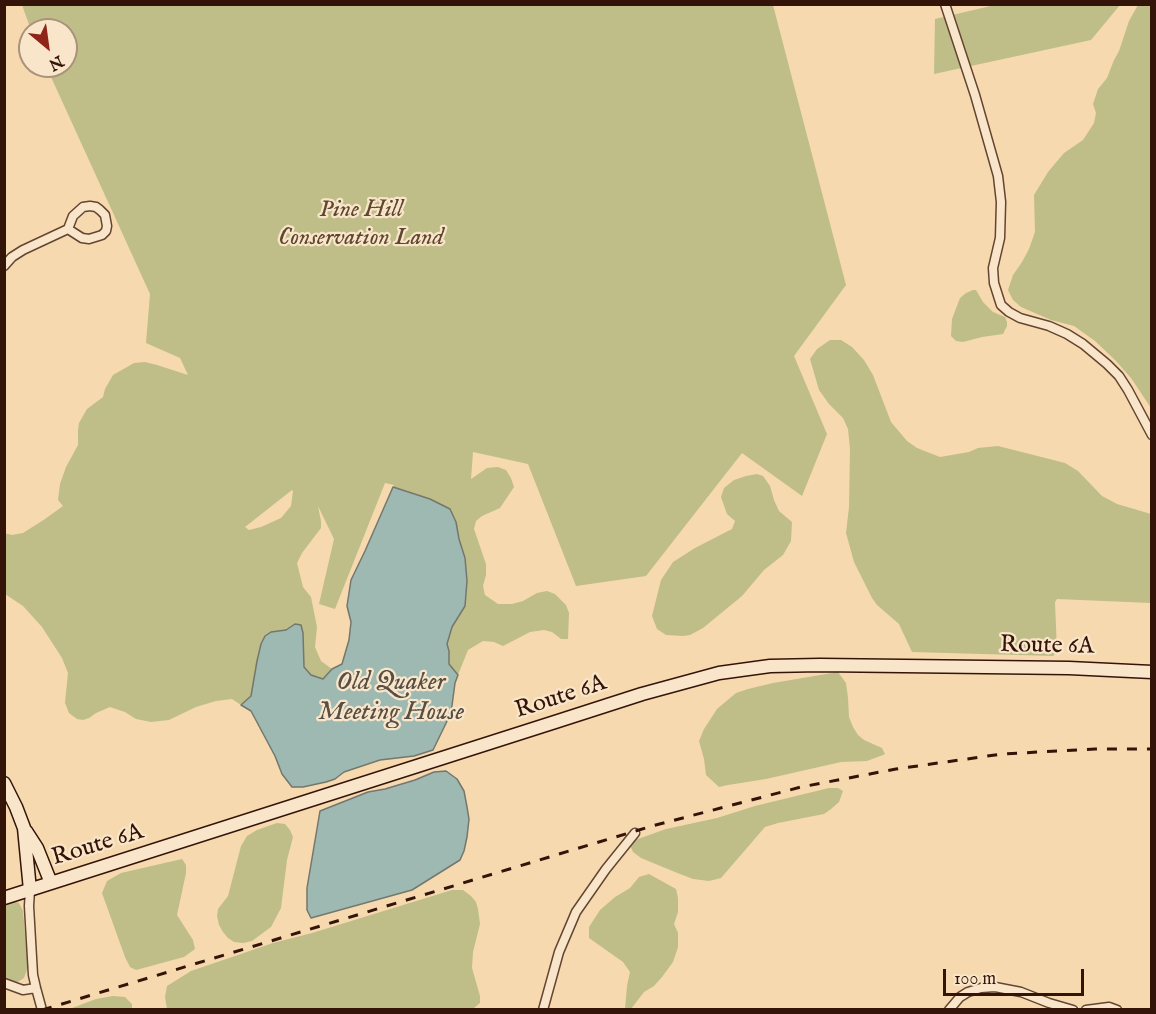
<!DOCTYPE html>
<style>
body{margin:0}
#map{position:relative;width:1156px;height:1014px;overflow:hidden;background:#f6d9ae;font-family:"IM FELL English",serif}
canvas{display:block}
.frame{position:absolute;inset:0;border:6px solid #341408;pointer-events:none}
.north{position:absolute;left:18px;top:18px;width:60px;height:60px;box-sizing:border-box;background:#f9e6ca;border:2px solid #aa927c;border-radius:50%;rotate:151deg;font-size:16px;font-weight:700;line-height:24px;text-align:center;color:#341408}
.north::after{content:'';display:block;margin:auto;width:21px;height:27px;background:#8f2418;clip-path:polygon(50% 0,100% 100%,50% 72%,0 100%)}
.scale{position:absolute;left:943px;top:969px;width:141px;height:27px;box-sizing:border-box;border:3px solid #341408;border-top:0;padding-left:8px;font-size:18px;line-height:21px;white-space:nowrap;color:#341408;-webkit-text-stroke:4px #f9e6ca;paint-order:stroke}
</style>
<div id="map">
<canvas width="1156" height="1014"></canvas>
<div class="frame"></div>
<div class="north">N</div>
<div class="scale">100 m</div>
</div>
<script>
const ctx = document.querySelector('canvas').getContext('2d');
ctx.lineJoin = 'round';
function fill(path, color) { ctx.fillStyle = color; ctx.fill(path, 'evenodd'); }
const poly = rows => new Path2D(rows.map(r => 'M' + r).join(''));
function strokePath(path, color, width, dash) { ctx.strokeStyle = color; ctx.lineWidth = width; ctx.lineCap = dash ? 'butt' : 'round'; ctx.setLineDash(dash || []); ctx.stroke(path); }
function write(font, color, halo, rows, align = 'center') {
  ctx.font = font + ' "IM FELL English",serif'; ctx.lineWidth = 4.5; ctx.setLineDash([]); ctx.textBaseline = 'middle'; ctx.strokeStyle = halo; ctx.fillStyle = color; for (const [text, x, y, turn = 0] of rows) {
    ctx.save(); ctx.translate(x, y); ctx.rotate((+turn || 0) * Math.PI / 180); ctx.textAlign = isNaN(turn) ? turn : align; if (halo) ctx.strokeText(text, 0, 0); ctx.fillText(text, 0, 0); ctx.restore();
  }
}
fill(poly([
 [22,5,773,5,846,285,794,356,827,434,802,496,742,453,646,576,576,586,528,464,473,452,471,479,487,468,498,467,506,470,511,478,514,487,500,508,482,516,476,521,474,529,486,564,486,575,483,586,485,595,498,604,512,604,523,601,537,593,547,591,555,594,566,605,569,613,568,639,561,639,552,632,544,630,530,632,503,646,494,642,483,641,468,650,458,675,449,664,449,651,447,644,452,627,465,606,456,522,450,509,430,499,393,487,394,485,385,483,335,609,319,604,334,539,318,506,321,521,321,528,302,553,297,563,303,587,311,597,317,627,315,647,321,661,332,669,323,679,311,675,304,667,303,633,295,624,286,630,271,632,261,644,257,661,251,696,241,705,232,699,216,701,196,707,169,720,151,722,136,719,125,712,110,707,96,713,89,718,83,720,77,719,69,713,65,703,68,673,62,658,42,627,23,606,5,594,4,533,12,535,23,533,45,519,63,506,58,500,60,484,66,467,78,445,78,430,79,423,87,409,103,397,105,389,113,375,134,363,145,362,157,365,188,375,180,358,146,343,150,294,46,66,66,66,66,30,31,30],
 [292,490,293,491,291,506,281,518,261,527,249,530,245,527],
 [995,5,1120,5,1091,40,934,74,935,19],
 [1138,5,1152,5,1151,408,1131,378,1115,360,1095,341,1074,326,1051,320,1021,307,1013,300,1008,290,1013,275,1022,262,1029,249,1035,232,1034,195,1048,172,1064,153,1083,140,1094,123,1096,113,1093,104,1098,89,1107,78,1114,60,1119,51,1129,21],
 [973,290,976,290,983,302,993,312,1005,317,1007,322,1007,326,1003,334,982,337,963,342,956,341,951,336,952,319,960,298,966,293],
 [830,340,841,340,852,347,864,360,873,375,891,422,907,441,917,448,940,457,969,452,978,448,998,446,1065,463,1078,471,1102,496,1117,504,1151,514,1151,603,1057,599,1055,602,1057,652,1053,656,912,652,899,624,877,605,872,598,854,562,846,533,849,507,850,449,848,429,843,418,829,404,819,390,810,359,817,349],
 [757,474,763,476,770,486,774,500,779,511,792,522,791,541,783,555,764,570,742,596,703,628,690,635,683,636,666,635,657,629,652,616,661,580,673,562,695,548,732,529,735,521,727,514,721,497,724,488,734,480,746,476],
 [838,672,846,683,848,698,849,717,853,727,858,735,864,740,882,748,885,754,883,755,867,761,841,762,766,779,728,785,719,787,706,775,704,759,699,741,704,729,717,709,736,693,748,689,773,683],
 [829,788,838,788,843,791,839,802,831,809,824,814,778,823,765,827,721,878,709,881,693,879,675,872,641,858,633,852,630,845,638,839,666,829,717,818,755,806],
 [277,823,285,824,290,830,293,837,287,860,281,908,271,927,252,941,243,943,234,942,228,938,223,932,219,925,217,916,218,909,228,896,241,846,247,836,257,830],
 [182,859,186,865,186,873,177,915,193,940,195,949,184,957,136,970,130,967,125,957,102,893,107,881,121,873],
 [649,874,676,889,678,898,678,912,674,924,678,933,678,947,673,962,662,977,654,986,644,992,631,1009,625,1009,627,986,630,972,623,962,589,938,589,927,600,910,615,897,630,888,639,877],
 [452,890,463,890,471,896,476,902,478,909,480,924,473,952,472,968,480,996,480,1003,474,1008,167,1009,165,997,167,986,191,971,273,943,312,933],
 [13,901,19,903,23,911,28,967,24,978,16,983,11,983,5,981,4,904],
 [113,996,125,997,132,1004,132,1009,72,1009,72,1008,96,999]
]), '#bfbe88');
const water = poly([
 [393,487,430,499,450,509,456,522,459,539,465,558,467,581,465,606,452,627,447,644,449,651,449,664,458,675,455,683,451,713,433,750,414,756,380,760,344,772,335,779,326,782,303,787,292,787,282,774,275,756,251,711,241,705,251,696,257,661,261,644,265,636,271,632,286,630,295,624,301,625,303,633,304,667,311,675,323,679,332,669,342,664,349,640,351,622,347,606,351,580,365,551,393,487],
 [446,771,457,779,464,791,467,807,469,819,467,837,464,851,460,860,412,890,311,918,307,910,307,888,320,811,368,792,385,789,415,780,434,772,446,771]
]);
fill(water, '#9eb9b2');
strokePath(water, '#74776e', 1.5);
const minor = poly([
 [945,4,975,95,998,176,1001,202,1000,238,993,268,994,283,1001,305,1009,312,1020,318,1049,326,1067,334,1083,344,1107,364,1119,376,1128,390,1152,435],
 [90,206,96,207,100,210,105,215,107,226,106,231,102,235,89,239,82,238,68,229,73,216,83,207,90,206],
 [4,266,12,257,23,250,68,229],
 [30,890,29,906,33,975,36,988,42,1010],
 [4,983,23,990,36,988],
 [543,1010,559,952,576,912,606,869,635,833],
 [949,1010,960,997,968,992,981,988,995,987,1021,992,1049,1003,1073,1010],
 [1086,1010,1109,1007,1117,1010]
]);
const secondary = poly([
 [4,783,16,807,24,828,30,890],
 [26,831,37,848,51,883],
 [4,898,555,722,642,694,719,673,770,666,820,665,1069,668,1152,672]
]);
strokePath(minor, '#644532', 11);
strokePath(secondary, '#341408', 15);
strokePath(minor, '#f9e6ca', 8);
strokePath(secondary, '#f9e6ca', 12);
strokePath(poly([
 [42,1010,652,826,801,787,896,769,1002,754,1095,749,1152,749]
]), '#341408', 3, [10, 10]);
write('italic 24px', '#5e472e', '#f9e6ca', [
 ["Pine Hill",361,211],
 ["Conservation Land",361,239]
]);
write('24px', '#341408', '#f9e6ca', [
 ["Route 6A",1047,647,1],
 ["Route 6A",561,698,-18],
 ["Route 6A",98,846,-17]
]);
write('italic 26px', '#594e44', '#f9e6ca', [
 ["Old Quaker",391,684],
 ["Meeting House",391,714]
]);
</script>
